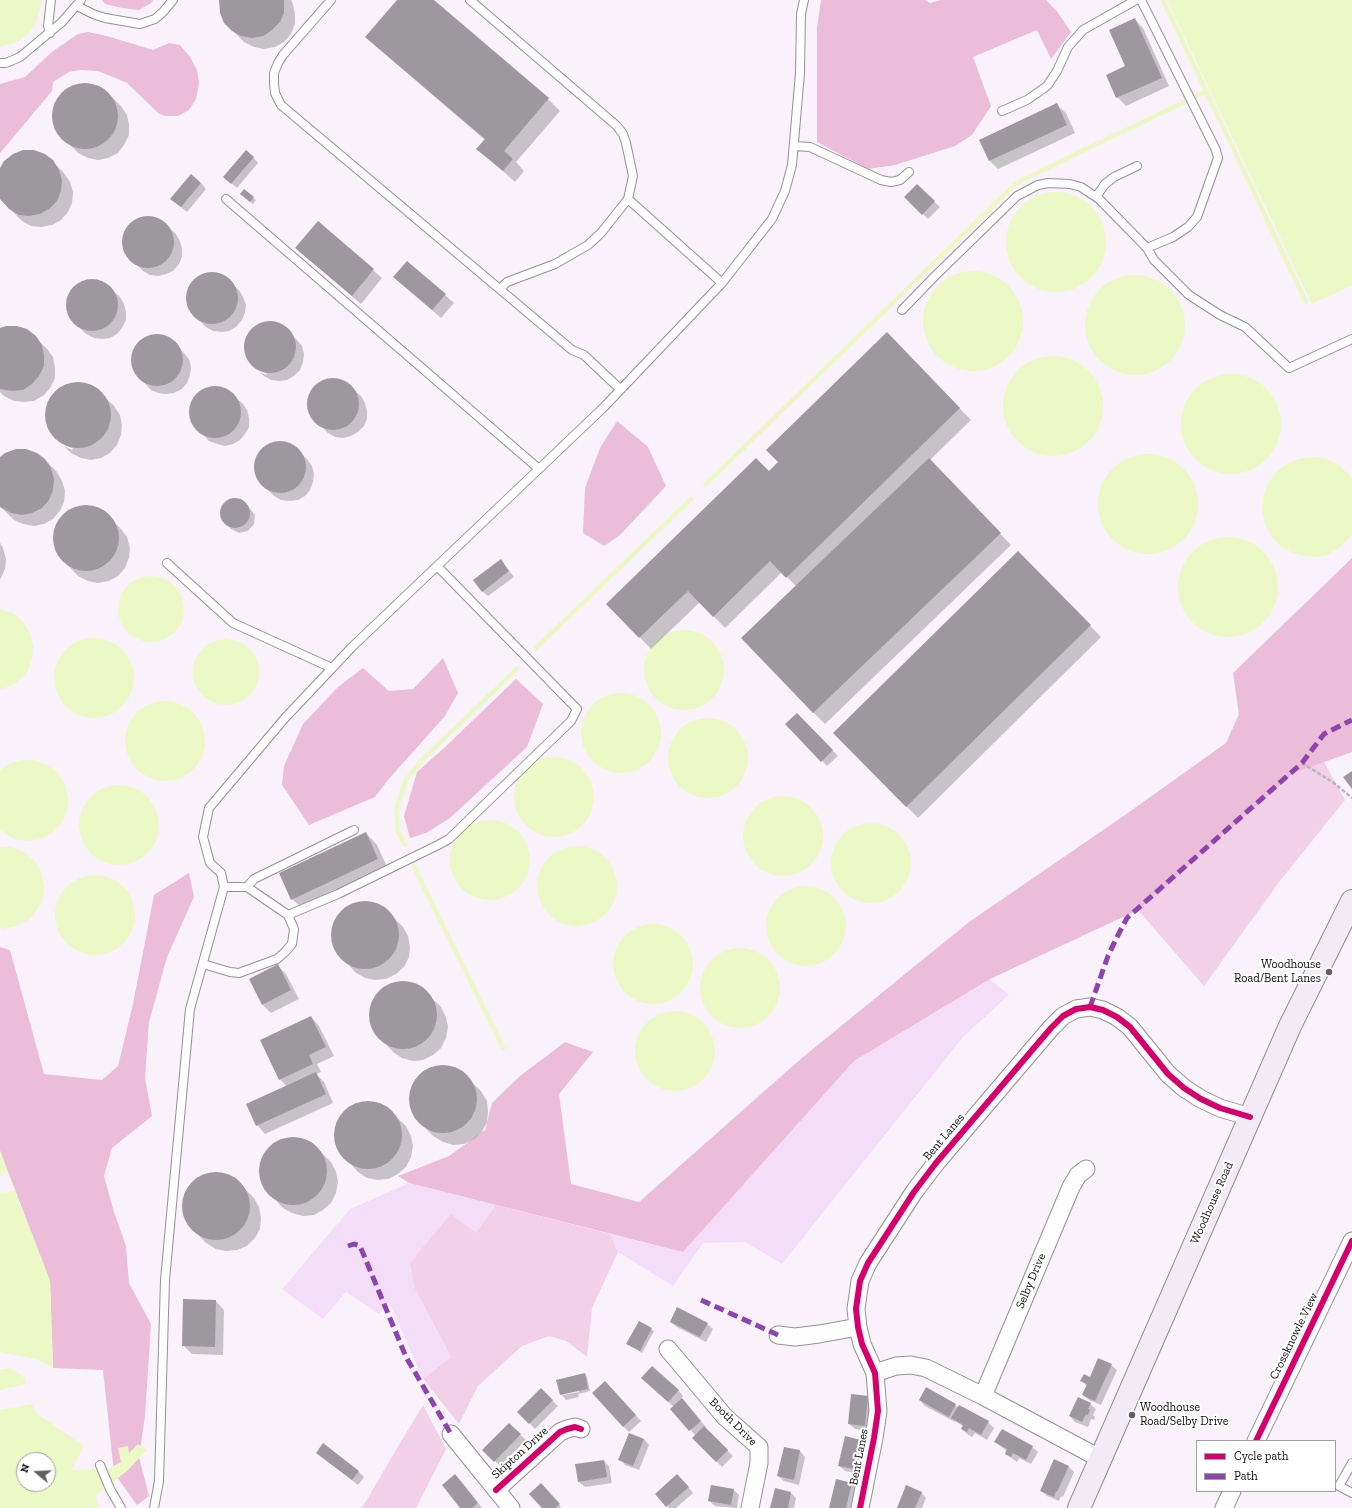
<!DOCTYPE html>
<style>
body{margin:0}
#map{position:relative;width:1352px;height:1508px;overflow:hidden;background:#f9f2fb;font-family:"Zilla Slab",serif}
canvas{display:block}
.legend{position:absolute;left:1196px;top:1440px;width:140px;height:52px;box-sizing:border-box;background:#fff;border:1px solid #9f9f9f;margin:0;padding:5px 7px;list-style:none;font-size:12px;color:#0e0e0e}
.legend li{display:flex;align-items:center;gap:8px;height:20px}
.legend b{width:20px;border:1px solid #9f9f9f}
.north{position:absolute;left:16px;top:1452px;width:40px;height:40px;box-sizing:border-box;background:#fff;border:1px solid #9f9f9f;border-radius:50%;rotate:289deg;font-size:11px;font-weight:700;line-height:16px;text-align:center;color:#0e0e0e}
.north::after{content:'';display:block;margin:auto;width:14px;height:18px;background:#605e61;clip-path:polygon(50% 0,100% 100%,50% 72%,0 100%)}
</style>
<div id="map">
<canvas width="1352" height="1508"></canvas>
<ul class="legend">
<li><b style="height:5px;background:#d6006c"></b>Cycle path</li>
<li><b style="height:5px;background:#8e44ad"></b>Path</li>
</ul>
<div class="north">N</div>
</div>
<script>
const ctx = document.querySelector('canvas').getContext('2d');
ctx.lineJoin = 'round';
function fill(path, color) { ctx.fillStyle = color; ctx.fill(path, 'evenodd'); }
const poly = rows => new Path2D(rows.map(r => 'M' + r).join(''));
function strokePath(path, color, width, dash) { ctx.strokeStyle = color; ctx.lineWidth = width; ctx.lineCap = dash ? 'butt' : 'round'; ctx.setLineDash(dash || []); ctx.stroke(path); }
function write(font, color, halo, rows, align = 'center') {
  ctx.font = font + ' "Zilla Slab",serif'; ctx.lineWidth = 4; ctx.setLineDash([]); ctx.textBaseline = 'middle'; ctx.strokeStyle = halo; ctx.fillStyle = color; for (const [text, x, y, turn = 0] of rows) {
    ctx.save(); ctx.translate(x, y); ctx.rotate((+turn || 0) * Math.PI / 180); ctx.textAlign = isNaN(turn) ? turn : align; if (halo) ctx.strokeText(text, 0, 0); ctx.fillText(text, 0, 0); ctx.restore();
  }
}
fill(poly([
 [990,979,1009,995,963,1037,782,1264,745,1242,703,1243,673,1286,618,1252,610,1234,683,1252,854,1061],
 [409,1183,496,1205,476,1234,451,1214,415,1289,451,1357,423,1379,389,1302,379,1314,346,1292,323,1319,282,1289,350,1209]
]), '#f4ddf9');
fill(poly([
 [1324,762,1345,800,1279,882,1204,986,1138,910,1294,773],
 [496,1205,610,1234,618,1252,592,1308,587,1357,566,1341,549,1336,522,1346,478,1386,459,1424,423,1379,451,1357,415,1289,410,1263,451,1214,476,1233],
 [423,1405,446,1449,416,1508,361,1508,368,1498,397,1448]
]), '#f2d0e8');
fill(poly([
 [102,0,153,0,151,3,139,10,122,8,105,4],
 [821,0,925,0,930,3,941,0,1046,0,1056,10,1071,32,1051,59,1037,30,973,57,991,106,972,135,955,146,895,165,868,169,817,142,817,28],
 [88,32,107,36,153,50,169,43,180,45,190,57,197,70,199,83,196,99,189,110,178,116,165,116,158,113,127,83,113,77,98,71,81,70,69,72,53,82,52,91,0,153,0,84,25,77,53,51,78,34],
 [617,421,648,447,666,486,620,535,604,546,583,533,585,488,600,448],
 [1352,558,1352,752,1294,773,1138,910,990,979,854,1061,683,1252,409,1183,398,1176,449,1156,485,1130,492,1103,520,1076,565,1042,593,1052,559,1094,571,1184,639,1202,803,1057,969,922,1125,815,1226,743,1239,714,1233,673],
 [443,658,458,693,445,716,387,781,375,797,309,825,282,785,284,766,303,724,338,687,363,668,389,691,413,689],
 [516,679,543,704,527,747,450,818,426,833,410,838,404,816,417,772,444,748],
 [189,873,194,897,167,957,149,1022,145,1078,152,1116,112,1148,104,1176,114,1212,126,1246,129,1283,151,1324,145,1416,139,1457,149,1496,137,1505,114,1473,103,1370,53,1368,50,1281,0,1151,0,947,10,950,44,1074,102,1080,118,1066,133,1004,154,895]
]), '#ebbdd9');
fill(poly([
 [0,0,41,0,41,5,36,24,28,34,17,42,0,47],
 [1167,0,1352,0,1352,285,1312,304],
 '1006 242a50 50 0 1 1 100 0a50 50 0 1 1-100 0Z',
 '923 321a50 50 0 1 1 100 0a50 50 0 1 1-100 0Z',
 '1085 325a50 50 0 1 1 100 0a50 50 0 1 1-100 0Z',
 '1003 406a50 50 0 1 1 100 0a50 50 0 1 1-100 0Z',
 '1181 424a50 50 0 1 1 100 0a50 50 0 1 1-100 0Z',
 '1098 504a50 50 0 1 1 100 0a50 50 0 1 1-100 0Z',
 [1313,457,1327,459,1339,465,1352,478,1352,535,1339,548,1329,554,1317,557,1304,556,1293,553,1281,546,1271,536,1265,524,1262,510,1263,497,1268,484,1276,472,1287,464,1299,459],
 '1178 587a50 50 0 1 1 100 0a50 50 0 1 1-100 0Z',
 '118 609a33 33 0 1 1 66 0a33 33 0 1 1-66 0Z',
 [0,609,13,613,23,622,30,633,33,646,32,659,27,672,18,681,6,688,0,689],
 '644 670a40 40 0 1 1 80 0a40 40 0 1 1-80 0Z',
 '54 678a40 40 0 1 1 80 0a40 40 0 1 1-80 0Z',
 '193 672a33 33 0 1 1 66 0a33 33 0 1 1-66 0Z',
 '581 733a40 40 0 1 1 80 0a40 40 0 1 1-80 0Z',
 '125 741a40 40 0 1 1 80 0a40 40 0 1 1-80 0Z',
 '668 758a40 40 0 1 1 80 0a40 40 0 1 1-80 0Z',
 '514 797a40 40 0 1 1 80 0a40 40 0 1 1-80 0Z',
 [21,760,35,760,47,765,58,773,65,784,68,797,67,811,61,823,52,833,40,839,27,841,14,839,0,830,0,770,9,764],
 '79 825a40 40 0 1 1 80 0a40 40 0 1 1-80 0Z',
 '743 836a40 40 0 1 1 80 0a40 40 0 1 1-80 0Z',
 '450 860a40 40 0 1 1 80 0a40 40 0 1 1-80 0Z',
 '831 863a40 40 0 1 1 80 0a40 40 0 1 1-80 0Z',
 '537 886a40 40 0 1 1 80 0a40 40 0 1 1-80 0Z',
 [0,847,11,847,24,852,34,860,41,872,44,885,43,898,37,910,28,920,16,926,3,929,0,928],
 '55 915a40 40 0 1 1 80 0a40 40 0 1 1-80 0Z',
 '766 926a40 40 0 1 1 80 0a40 40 0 1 1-80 0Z',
 '613 964a40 40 0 1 1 80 0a40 40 0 1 1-80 0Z',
 '700 988a40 40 0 1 1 80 0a40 40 0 1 1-80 0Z',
 '635 1051a40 40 0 1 1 80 0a40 40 0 1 1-80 0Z',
 [0,1151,50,1281,53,1368,37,1359,0,1352],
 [10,1368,25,1378,26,1384,0,1390,0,1370],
 [32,1404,37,1414,84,1446,71,1470,108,1469,121,1462,118,1448,128,1446,129,1453,138,1444,147,1450,127,1471,96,1495,98,1508,90,1508,89,1505,86,1508,0,1508,0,1410],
 [24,1460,48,1460,48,1484,24,1484]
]), '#ecf8c5');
fill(poly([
 [7,1171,15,1191,0,1193,0,1176]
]), '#f9f2fb');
fill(poly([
 [220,0,291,0,293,4,295,14,295,24,291,34,284,42,275,47,264,49,254,47,244,42,225,23],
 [398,0,432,0,548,99,560,111,516,162,524,171,515,182,478,149,485,140,378,48,367,37],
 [1134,19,1143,28,1169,86,1126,106,1117,97,1107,75,1126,67],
 [80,84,91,84,101,87,121,106,127,115,129,125,129,135,124,145,118,153,108,158,98,160,88,158,78,153,59,133,55,124,54,113,56,103,62,94,70,87],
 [1057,105,1066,113,1075,133,998,169,990,161],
 [253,157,258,163,237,188,230,182],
 [52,161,64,173,70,182,73,192,72,203,68,212,61,220,52,225,41,227,31,226,22,221,2,201,0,196,0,169],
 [201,183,206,189,187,212,177,204],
 [917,186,940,207,928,219,906,197],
 [244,191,256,200,253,204,244,196],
 [144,217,152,217,160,220,176,234,180,241,182,249,182,257,179,264,173,271,166,274,158,276,150,275,143,271,128,256,124,248,123,240,125,232,130,225,136,220],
 [318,222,382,278,361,304,296,248],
 [207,273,216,273,223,276,239,290,243,297,246,305,245,313,242,320,236,327,229,331,221,332,213,331,206,327,191,312,188,304,187,296,189,288,193,281,200,276],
 [395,277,445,295,454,303,441,318],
 [96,280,104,283,120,297,124,304,126,312,126,320,122,328,117,334,110,338,102,339,94,338,86,334,77,325,72,319,68,312,67,303,69,295,74,288,80,283,88,281],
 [266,323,274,323,282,325,297,340,302,346,304,354,303,362,300,370,294,376,287,380,279,381,271,380,264,376,259,372,266,375,267,374,256,368,249,361,246,354,245,346,247,338,251,331,258,326],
 [0,329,35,337,47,349,53,357,55,368,55,378,50,388,44,395,34,401,24,402,14,401,4,396,0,392],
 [153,336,161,336,169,338,184,353,189,359,191,367,190,375,187,383,182,389,174,393,166,394,158,393,151,390,136,374,133,367,132,359,134,351,139,344,145,338],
 [898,345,971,420,930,460,1011,545,825,724,813,712,796,586,782,572,725,628,700,602,651,649,608,604,769,472],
 [329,379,337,379,345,382,361,396,365,403,367,411,367,419,364,426,358,432,351,436,343,438,335,437,328,433,313,418,309,410,308,402,310,394,315,387,321,382],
 [73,384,84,384,94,387,114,406,120,415,122,425,121,435,117,445,110,453,101,458,91,460,81,458,71,453,64,446,72,450,73,448,61,443,52,433,47,424,46,413,49,403,55,394,63,387],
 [211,387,219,387,227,390,243,404,247,410,249,418,249,427,245,434,240,440,233,444,225,446,217,444,209,441,194,425,191,418,190,410,192,402,197,395,203,390],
 [276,442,284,442,292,445,307,459,312,466,314,474,313,482,310,490,305,496,298,500,290,501,281,500,274,496,259,481,256,474,255,465,257,457,262,450,268,445],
 [0,458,45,460,57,472,62,481,65,491,64,502,60,511,53,519,44,524,34,526,23,524,14,520,0,506],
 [234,499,239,499,247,505,255,515,254,524,248,531,239,533,231,529,222,519,221,510,226,502],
 [80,507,91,507,101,510,121,529,127,537,130,548,129,558,125,568,118,576,109,581,98,583,88,581,78,576,59,556,55,547,54,536,56,526,62,517,70,510],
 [0,543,3,548,6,559,5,569,0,580],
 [1018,552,1101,637,918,818,835,733],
 [501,561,514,577,488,596,482,591],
 [797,714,838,756,827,766,787,724],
 [366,833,377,845,389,871,304,910,292,899],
 [362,902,373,903,383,907,403,927,408,936,410,947,409,957,404,967,396,974,386,979,375,980,365,978,355,972,336,951,333,941,332,930,336,920,342,911,352,905],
 [278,966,286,974,299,999,271,1013,262,1004],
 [400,982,411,983,421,988,441,1007,446,1017,448,1027,446,1038,441,1048,433,1055,423,1060,413,1061,402,1058,393,1052,374,1032,370,1022,370,1011,373,1000,380,991,389,985],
 [311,1017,319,1026,334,1056,317,1064,321,1072,316,1074,324,1082,333,1103,265,1134,257,1125,287,1087,280,1079],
 [440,1066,451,1067,461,1072,481,1091,487,1101,488,1111,487,1122,482,1132,474,1139,464,1144,453,1145,443,1142,433,1136,414,1116,411,1106,410,1094,414,1084,420,1075,430,1069],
 [365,1102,376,1102,386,1107,406,1126,411,1136,413,1146,411,1157,406,1167,398,1174,388,1179,378,1180,367,1178,358,1172,339,1151,335,1141,335,1130,338,1119,345,1111,354,1104],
 [290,1138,301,1138,311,1143,331,1162,336,1172,338,1182,336,1193,331,1203,323,1210,314,1215,303,1216,292,1213,283,1208,264,1187,260,1177,260,1166,263,1155,270,1147,279,1140],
 [213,1173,224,1174,234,1178,254,1198,259,1207,261,1218,260,1229,255,1238,247,1246,237,1250,226,1251,216,1249,206,1243,187,1223,184,1212,183,1201,187,1191,193,1182,203,1176],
 [216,1301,224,1310,223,1355,192,1354,183,1345],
 [639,1322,654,1331,642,1353,628,1344],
 [671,1322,707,1324,713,1329,706,1342,677,1327],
 [1111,1365,1117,1370,1101,1405,1089,1400,1083,1395,1087,1386,1082,1381,1090,1378],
 [585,1374,587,1377,590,1391,578,1394,579,1397,566,1400,561,1394],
 [579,1390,579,1392,563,1395,563,1393],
 [648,1384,678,1390,683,1396,681,1399,706,1427,705,1428,733,1456,722,1467,694,1438,696,1436,671,1409,674,1407],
 [611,1388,641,1421,629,1432,623,1426],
 [927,1388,958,1407,988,1422,994,1428,987,1440,975,1433,972,1437,967,1434,962,1429,963,1426,955,1421,955,1422,925,1406,920,1400],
 [541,1390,558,1406,535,1429,519,1412],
 [867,1397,873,1402,870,1431,855,1429,849,1424],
 [1090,1404,1096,1409,1093,1415,1095,1417,1094,1420,1091,1419,1088,1427,1075,1422,1070,1416],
 [509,1424,526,1440,500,1466,484,1450],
 [644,1439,649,1445,639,1470,625,1465,620,1459],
 [860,1441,866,1446,860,1474,845,1471,839,1465],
 [995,1442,1032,1447,1038,1452,1031,1464,1019,1458,1017,1462,1006,1454,1007,1451],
 [785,1448,800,1451,805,1457,799,1485,784,1481,778,1476],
 [317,1453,358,1471,364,1477,358,1485],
 [604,1461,609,1466,612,1483,585,1487,579,1482],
 [1068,1466,1074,1472,1063,1497,1061,1496,1059,1501,1047,1496,1041,1490],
 [455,1476,461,1481,482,1508,461,1508],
 [683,1481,693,1493,676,1508,669,1508,657,1494],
 [541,1484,561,1507,560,1508,543,1508],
 [852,1484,857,1489,853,1508,830,1508],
 [734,1490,739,1495,737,1508,715,1506,709,1501],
 [921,1492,926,1498,922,1508,898,1508],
 [791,1493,796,1498,794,1508,772,1508]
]), '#0003');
strokePath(poly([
 [1163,0,1306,302],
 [705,485,1011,188,1020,181,1207,91],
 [536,648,691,499],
 [405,845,398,831,397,818,397,807,406,780,422,760,517,669],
 [414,866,503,1048]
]), '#ecf8c5', 4.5);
fill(poly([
 [219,0,284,0,284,13,280,22,272,30,263,36,252,38,241,36,232,31,224,23,220,13],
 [397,0,434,0,549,98,504,151,513,159,503,171,476,149,485,139,365,37],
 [1135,18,1162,78,1116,98,1106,75,1125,66,1109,30],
 '52 116a33 33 0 1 1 66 0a33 33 0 1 1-66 0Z',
 [1057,103,1067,125,989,161,979,140],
 [23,150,34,150,45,154,53,160,59,170,62,180,61,191,57,201,49,209,40,214,29,216,19,215,9,209,0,199,0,168,4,161,13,154],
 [246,150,254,157,231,184,223,177],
 [191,174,201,183,181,207,170,199],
 [917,184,935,201,922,215,904,197],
 [244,189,254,197,250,202,240,194],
 '122 242a26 26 0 1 1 52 0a26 26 0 1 1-52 0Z',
 [318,221,374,269,352,296,295,248],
 [407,261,446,294,432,310,393,277],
 '186 298a26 26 0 1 1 52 0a26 26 0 1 1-52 0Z',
 '66 305a26 26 0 1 1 52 0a26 26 0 1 1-52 0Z',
 '244 347a26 26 0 1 1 52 0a26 26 0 1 1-52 0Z',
 [6,326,17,326,27,329,36,336,42,345,44,355,44,366,39,376,32,384,23,390,12,391,0,389,0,328],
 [887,332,960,408,786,578,770,561,713,617,688,591,639,638,606,604,756,458,769,471,778,462,766,450],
 '131 360a26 26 0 1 1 52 0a26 26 0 1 1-52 0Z',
 '307 404a26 26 0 1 1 52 0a26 26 0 1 1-52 0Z',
 '45 415a33 33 0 1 1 66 0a33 33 0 1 1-66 0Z',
 '189 412a26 26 0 1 1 52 0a26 26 0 1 1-52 0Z',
 '254 467a26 26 0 1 1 52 0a26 26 0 1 1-52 0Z',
 [16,449,26,449,37,453,45,459,51,468,54,479,53,490,49,500,42,508,32,513,22,515,11,513,0,507,0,457,5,453],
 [929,458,1001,533,813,713,741,638],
 '220 513a15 15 0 1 1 30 0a15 15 0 1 1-30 0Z',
 '53 538a33 33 0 1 1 66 0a33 33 0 1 1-66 0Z',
 [1018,551,1091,625,906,807,833,733],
 [501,559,509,571,482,592,473,580],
 [797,713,833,750,821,762,785,724],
 [1352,771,1352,789,1343,777],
 [366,832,378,859,291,900,279,873],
 '331 935a34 34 0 1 1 68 0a34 34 0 1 1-68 0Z',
 [278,964,291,990,262,1005,249,979],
 '369 1015a34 34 0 1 1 68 0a34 34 0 1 1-68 0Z',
 [311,1016,326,1047,309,1055,313,1064,279,1080,260,1040],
 '409 1099a34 34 0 1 1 68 0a34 34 0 1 1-68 0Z',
 [316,1072,326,1094,256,1126,246,1104],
 '334 1135a34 34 0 1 1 68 0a34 34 0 1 1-68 0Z',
 '259 1171a34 34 0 1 1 68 0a34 34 0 1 1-68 0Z',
 '182 1206a34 34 0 1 1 68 0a34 34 0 1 1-68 0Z',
 [183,1299,216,1300,215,1347,182,1346],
 [677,1307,708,1323,700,1337,670,1322],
 [639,1321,652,1328,640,1351,626,1344],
 [1098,1358,1112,1364,1095,1401,1082,1395,1087,1384,1080,1381,1084,1374,1090,1377],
 [652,1366,679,1390,668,1402,641,1378],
 [585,1373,588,1389,560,1395,556,1380],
 [605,1381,636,1415,623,1427,592,1393],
 [926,1387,956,1404,949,1417,919,1400],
 [541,1388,553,1400,529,1424,517,1412],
 [851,1394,868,1396,865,1426,848,1424],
 [1078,1397,1091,1403,1088,1409,1090,1410,1088,1415,1086,1414,1082,1422,1069,1416],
 [682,1398,701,1421,689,1431,670,1409],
 [959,1405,989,1421,981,1435,969,1428,967,1432,961,1429,963,1425,951,1418],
 [509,1423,521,1434,494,1462,482,1450],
 [704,1426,728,1450,716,1462,692,1438],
 [1002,1429,1033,1446,1026,1460,1013,1453,1011,1457,1005,1454,1007,1449,994,1442],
 [629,1433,644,1439,633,1466,618,1460],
 [845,1436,861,1440,854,1469,838,1466],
 [323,1443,359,1471,352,1480,316,1453],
 [784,1447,800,1450,794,1480,777,1476],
 [1054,1459,1069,1466,1057,1492,1056,1491,1054,1497,1040,1491],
 [604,1460,607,1477,578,1482,575,1464],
 [455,1474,478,1503,472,1508,460,1508,442,1485],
 [677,1474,689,1487,666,1507,655,1494],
 [836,1479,852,1483,846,1508,829,1508],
 [541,1483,560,1504,555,1508,542,1508,529,1494],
 [711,1485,734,1489,731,1505,708,1501],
 [906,1485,922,1492,915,1508,897,1508],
 [775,1488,791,1492,788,1508,770,1508]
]), '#9c989e');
const lane = poly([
 [331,0,283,55,278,63,274,73,274,84,275,93,281,105,572,350,584,355,620,389],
 [470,0,617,126,623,134,626,143,633,176,628,199,722,283],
 [1141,0,1216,150,1218,158,1197,217,1188,227,1173,237,1147,248,1154,260,1189,295,1220,315,1245,327,1289,368,1352,339],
 [77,6,93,14,105,18,140,24,155,19,163,12,173,0],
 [50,33,48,26,51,0],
 [0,63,6,63,20,57,62,22,81,0],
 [1002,111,1027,100,1047,86,1057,71,1068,47,1083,30,1136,0],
 [794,146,810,147,881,180,891,182,900,180,909,172],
 [1096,197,1105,184,1114,177,1137,166],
 [226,199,539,469],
 [500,289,507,282,555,264,588,245,601,233,628,199],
 [902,310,936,275,1017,196,1038,185,1048,183,1070,184,1081,187,1099,199,1147,248],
 [167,563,233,623,332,668],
 [224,887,247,887,254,879,354,830],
 [288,915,338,894,438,845,449,839,571,721,577,709,437,566],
 [203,964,230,972,239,973,277,959,285,952,292,944,294,929,288,915,247,887],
 [1352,1463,1339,1486,1352,1493],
 [100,1465,110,1489,121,1508],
 [154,1508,159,1481,165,1280,190,1009,224,887,221,873,210,863,203,837,209,808,285,718,352,647,604,407,722,283,772,219,785,191,792,165,800,73,801,14,804,0]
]);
const street = poly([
 [778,1335,795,1337,819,1334,858,1327],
 [668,1349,725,1417,759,1447,759,1463,750,1508],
 [875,1373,896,1366,911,1365,926,1368,983,1396,1101,1459],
 [983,1396,1071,1187,1078,1175,1086,1169],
 [451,1434,511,1508],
 [1256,1441,1352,1241],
 [496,1490,560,1432,567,1429,575,1427,581,1429],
 [860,1508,874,1438,878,1411,875,1373,862,1344,858,1327,856,1309,860,1281,868,1263,914,1192,936,1163,1051,1028,1063,1016,1076,1009,1090,1007,1103,1010,1117,1017,1130,1027,1168,1074,1184,1088,1201,1099,1220,1108,1250,1117],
 [1224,1508,1232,1491]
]);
const secondary = poly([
 [1079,1508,1290,1026,1352,901]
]);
strokePath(lane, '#949195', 10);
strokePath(street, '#949195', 19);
strokePath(secondary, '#8a878b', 24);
strokePath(poly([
 [1302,763,1334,783,1352,798]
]), '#b8b6b8', 2.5, [4, 2]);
strokePath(lane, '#fefdfe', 8);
strokePath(street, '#fefdfe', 17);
strokePath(secondary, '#f2eaf5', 22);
strokePath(poly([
 [1090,1007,1108,956,1117,937,1127,918,1302,763,1324,734,1352,720],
 [348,1246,354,1244,360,1246,406,1357,451,1434],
 [701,1300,778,1335]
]), '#8e44ad', 5, [10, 5]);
strokePath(poly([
 [1256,1441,1352,1241],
 [496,1490,560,1432,567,1429,575,1427,581,1429],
 [860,1508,874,1438,878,1411,875,1373,862,1344,858,1327,856,1309,860,1281,868,1263,914,1192,936,1163,1051,1028,1063,1016,1076,1009,1090,1007,1103,1010,1117,1017,1130,1027,1168,1074,1184,1088,1201,1099,1220,1108,1250,1117]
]), '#d6006c', 6);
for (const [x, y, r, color] of [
 [1329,972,4,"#605e61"],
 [1132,1415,4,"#605e61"]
]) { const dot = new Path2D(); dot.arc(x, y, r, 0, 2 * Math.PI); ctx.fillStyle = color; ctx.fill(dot); strokePath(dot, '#fff', 1.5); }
write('12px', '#0e0e0e', '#fff', [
 ["Woodhouse",1321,965],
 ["Road/Bent Lanes",1321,979],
 ["Woodhouse",1140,1408,"left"],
 ["Road/Selby Drive",1140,1422,"left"]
], 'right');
write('12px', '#0e0e0e', '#fff', [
 ["Bent Lanes",944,1137,-50],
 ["Woodhouse Road",1212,1203,-66],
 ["Selby Drive",1031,1281,-67],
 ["Crossknowle View",1294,1336,-64],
 ["Booth Drive",733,1422,45],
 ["Skipton Drive",520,1453,-42],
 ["Bent Lanes",859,1457,-79]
]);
</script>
